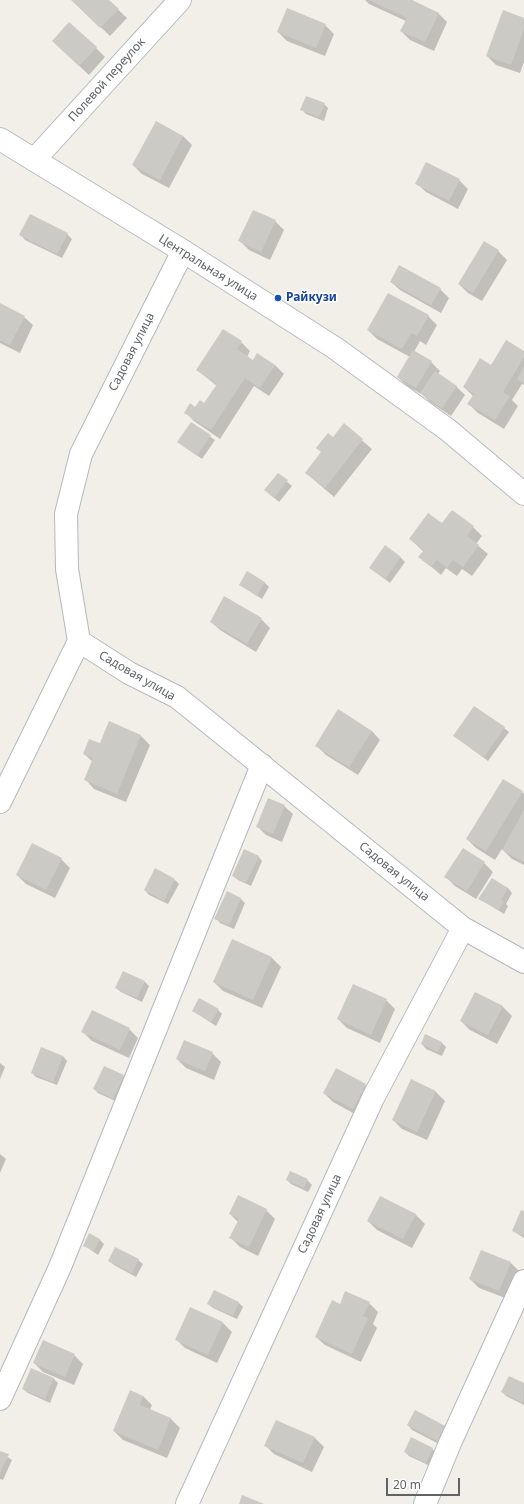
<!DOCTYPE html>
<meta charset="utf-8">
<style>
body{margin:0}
#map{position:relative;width:524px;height:1504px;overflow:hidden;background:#f1efe8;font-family:"Noto Sans",sans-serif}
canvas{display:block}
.scale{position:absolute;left:386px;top:1478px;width:74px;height:18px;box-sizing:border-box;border:2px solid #5f6368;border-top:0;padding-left:5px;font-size:12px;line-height:14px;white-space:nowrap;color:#5f6368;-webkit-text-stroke:3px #fff;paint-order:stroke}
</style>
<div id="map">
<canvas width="524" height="1504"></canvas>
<div class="scale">20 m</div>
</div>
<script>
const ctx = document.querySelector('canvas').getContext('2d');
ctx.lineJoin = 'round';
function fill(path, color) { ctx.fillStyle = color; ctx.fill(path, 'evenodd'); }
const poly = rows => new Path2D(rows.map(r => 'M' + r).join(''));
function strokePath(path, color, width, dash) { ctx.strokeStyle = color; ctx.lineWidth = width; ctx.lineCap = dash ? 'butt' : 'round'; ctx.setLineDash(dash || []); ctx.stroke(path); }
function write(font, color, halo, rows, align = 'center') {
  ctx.font = font + ' "Noto Sans",sans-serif'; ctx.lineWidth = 3; ctx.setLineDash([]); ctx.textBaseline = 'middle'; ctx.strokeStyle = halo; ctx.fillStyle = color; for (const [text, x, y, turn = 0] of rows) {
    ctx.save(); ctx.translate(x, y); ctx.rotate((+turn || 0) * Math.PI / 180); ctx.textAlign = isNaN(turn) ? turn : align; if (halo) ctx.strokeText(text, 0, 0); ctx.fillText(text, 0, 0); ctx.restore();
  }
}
fill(poly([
 [72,0,108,0,127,18,110,36],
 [365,0,410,0,438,13,447,22,434,51,410,40,401,31,406,21,369,4],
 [524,19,524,62,520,73,496,65,487,56],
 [325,25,334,34,325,56,287,41,278,32],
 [96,48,105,57,89,75,62,50],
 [324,104,328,108,324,121,306,114,302,110],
 [183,136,192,145,169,188,142,174,133,165],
 [459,180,468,189,458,209,426,192,417,183],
 [31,216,67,234,72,239,62,258,25,240,21,235],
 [275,221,284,230,270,260,249,250,240,241],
 [498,251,507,260,482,301,468,293,459,284],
 [391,282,440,289,449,298,441,313,400,290],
 [0,304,24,317,33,325,20,353,0,343],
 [428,316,437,325,426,345,420,341,414,352,431,362,440,371,438,374,456,386,465,395,451,416,430,402,423,395,407,386,398,377,410,357,377,339,368,330],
 [224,330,241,342,250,351,247,357,253,361,275,365,284,374,269,396,254,386,220,439,194,421,185,412,205,404,217,386,197,370],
 [524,352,524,385,522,384,512,400,518,406,504,429,478,413,469,404,473,396,464,387,492,366],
 [191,423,215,440,202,459,179,442],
 [344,425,372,449,334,497,306,473],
 [278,474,292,486,279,502,265,490],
 [442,524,473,527,482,536,476,544,488,554,472,576,462,569,457,576,446,568,441,575,420,557,424,552,410,539],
 [400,557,405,562,390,583,370,568],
 [264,582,269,587,262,599,240,585],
 [225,598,261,619,270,628,256,652,220,630,211,622],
 [504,728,509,732,488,761,454,736],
 [372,731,380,740,358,775,326,755,317,746],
 [141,736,150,745,126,802,94,789,86,780,93,762,84,754,100,744],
 [522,792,524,794,524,865,512,859,502,849,495,860,476,848,467,839],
 [284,806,293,814,282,842,266,835,257,826],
 [463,850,484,863,493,872,476,899,455,886,446,877],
 [258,856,262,861,251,886,238,880,233,876],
 [61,859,70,868,55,898,26,884,17,875],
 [175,880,179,884,168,904,149,895,145,890],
 [508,888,512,893,506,904,508,906,504,914,480,899],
 [227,893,241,899,245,903,234,929,220,923,216,918],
 [232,941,272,958,281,967,262,1008,223,991,214,982],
 [145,982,149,986,142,1002,121,992,116,988],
 [476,994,503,1007,512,1016,497,1044,470,1030,461,1021],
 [386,1000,395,1009,380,1043,347,1028,338,1019],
 [218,1010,222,1014,216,1026,193,1011],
 [129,1029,138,1038,129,1058,92,1041,83,1032],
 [426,1035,442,1043,446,1047,442,1056,426,1049,422,1044],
 [212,1053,221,1062,214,1080,186,1068,177,1059],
 [63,1056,67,1061,57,1085,36,1077,32,1073],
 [0,1063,5,1067,0,1079],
 [123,1076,128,1080,117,1102,98,1093,94,1089],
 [411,1081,436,1092,445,1101,427,1140,402,1129,393,1120],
 [365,1085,374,1094,362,1118,333,1102,324,1093],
 [0,1154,6,1159,0,1173],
 [287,1180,307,1180,312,1185,308,1192,291,1184],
 [381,1197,416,1215,425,1224,412,1248,377,1230,368,1221],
 [266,1210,275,1219,258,1256,240,1247,231,1238,238,1222,230,1214],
 [524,1212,524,1238,513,1231],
 [99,1239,104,1244,98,1255,84,1245],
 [482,1251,511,1263,520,1272,508,1299,479,1288,470,1279],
 [138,1260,143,1264,136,1277,114,1265,109,1261],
 [214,1292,239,1303,243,1307,237,1319,213,1308,208,1304],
 [369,1303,378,1312,373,1324,377,1328,361,1362,325,1345,316,1337,340,1305],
 [223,1323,232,1332,217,1363,185,1348,176,1339],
 [74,1355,83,1364,74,1385,43,1372,34,1363],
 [32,1370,54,1379,58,1383,50,1403,28,1393,23,1389],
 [509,1377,524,1384,524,1405,506,1396,502,1392],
 [143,1396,152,1405,150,1410,171,1419,180,1428,167,1458,123,1440,114,1431],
 [415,1411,445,1447,412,1430,408,1425],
 [276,1421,315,1438,324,1447,312,1472,274,1454,265,1445],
 [432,1449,437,1453,430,1466,409,1456,405,1452],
 [0,1452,12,1460,3,1480,0,1479]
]), '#0003');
fill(poly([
 [71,0,109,0,119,9,100,28],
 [369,0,412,0,439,13,425,42,400,31,407,18],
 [287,8,326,24,316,48,277,32],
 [503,10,524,18,524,29,511,65,486,56],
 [69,22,97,47,79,66,52,41],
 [306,96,325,103,319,117,300,110],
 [156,121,183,136,160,180,132,165],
 [426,162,460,179,449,201,415,184],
 [253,210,276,220,261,252,238,241],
 [30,214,68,233,57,254,19,235],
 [484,241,499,250,473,293,458,284],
 [399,265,441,288,431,305,390,282],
 [388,293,429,315,417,336,411,333,402,349,367,330],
 [0,303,25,316,10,345,0,340],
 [223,329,242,341,237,349,253,360,257,353,275,365,260,388,245,378,211,430,184,413,190,403,195,407,200,400,204,403,217,384,196,370],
 [506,340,524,351,524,357,503,392,510,396,495,420,467,404,474,394,463,387,480,358,491,365],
 [413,350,432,361,416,388,397,377],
 [524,366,524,384,517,380],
 [435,371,457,386,442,408,420,393],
 [191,422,211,435,197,456,177,442],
 [344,423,363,439,325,488,305,473,321,452,316,448,328,433,333,437],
 [278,473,288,480,274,498,264,490],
 [452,510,474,526,467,536,479,545,463,567,453,560,447,568,437,560,431,567,418,557,424,550,409,539,428,513,442,523],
 [385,545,401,557,385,579,369,568],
 [247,571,265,582,257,596,239,585],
 [224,596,262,618,247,644,210,622],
 [474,706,505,727,484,757,453,736],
 [338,709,372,731,349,767,315,746],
 [109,721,141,735,117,794,84,780,93,758,83,754,89,739,100,743],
 [503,779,523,791,486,851,466,839],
 [268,798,285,805,273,834,256,827],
 [524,810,524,862,502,850],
 [32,843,62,858,46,890,16,875],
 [463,848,485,862,467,891,444,877],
 [244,849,259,856,246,883,232,876],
 [155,868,175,879,164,901,144,890],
 [492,878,508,888,501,900,504,901,499,910,478,899],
 [227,891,241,898,229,925,214,919],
 [232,939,272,957,253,1000,213,982],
 [123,971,145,981,137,998,115,988],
 [353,984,387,999,371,1035,337,1019],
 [475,992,503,1006,488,1035,460,1021],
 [199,998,219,1009,211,1022,192,1011],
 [92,1010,130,1028,120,1050,81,1032],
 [425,1034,442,1042,438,1052,421,1044],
 [184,1040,213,1052,205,1071,176,1059],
 [41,1047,63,1056,53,1082,31,1073],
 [104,1066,124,1075,113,1099,93,1089],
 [336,1068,366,1084,353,1109,323,1093],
 [411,1079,436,1091,417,1132,392,1120],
 [290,1171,308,1179,304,1188,286,1180],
 [238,1195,267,1209,249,1247,229,1238,239,1219,229,1214],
 [380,1196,416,1214,403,1239,367,1221],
 [521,1210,524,1211,524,1236,512,1231],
 [89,1233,100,1239,94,1251,83,1246],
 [115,1247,139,1259,132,1273,108,1261],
 [481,1250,511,1262,499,1291,469,1279],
 [214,1290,239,1302,233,1316,207,1304],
 [345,1291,370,1302,363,1316,368,1318,352,1354,315,1337,332,1300,340,1304],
 [190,1307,223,1322,208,1355,175,1340],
 [43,1340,75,1354,65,1377,33,1363],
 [31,1368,54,1378,45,1399,22,1389],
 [509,1376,524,1383,523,1403,501,1392],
 [130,1390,143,1396,140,1405,171,1418,158,1450,113,1431],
 [415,1410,449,1428,441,1443,407,1425],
 [276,1420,315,1437,303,1463,264,1446],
 [411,1437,433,1448,426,1463,404,1452],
 [0,1451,9,1454,0,1473],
 [242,1495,264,1504,239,1504]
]), '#cccac5');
const minor = poly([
 [34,160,180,0],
 [183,251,81,454,66,514,67,569,79,641,129,673,177,697,463,928,524,962],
 [0,802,79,641],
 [0,1399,60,1267,262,765],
 [187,1504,373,1098,463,928],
 [425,1504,450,1443,524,1281]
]);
const secondary = poly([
 [0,139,183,251,335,348,448,430,524,494]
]);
strokePath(minor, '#b5b8bc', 24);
strokePath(secondary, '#b6babf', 24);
strokePath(minor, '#fff', 22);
strokePath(secondary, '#fff', 22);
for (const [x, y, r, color] of [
 [278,298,4,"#1a4fb4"]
]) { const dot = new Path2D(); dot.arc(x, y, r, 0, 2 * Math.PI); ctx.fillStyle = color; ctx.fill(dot); strokePath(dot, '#fff', 1.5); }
write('12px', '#5f6368', '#fff', [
 ["Полевой переулок",107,80,-48],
 ["Центральная улица",208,268,32],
 ["Садовая улица",132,352,-63],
 ["Садовая улица",137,676,30],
 ["Садовая улица",394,872,39],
 ["Садовая улица",320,1214,-65]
]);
write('bold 12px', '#164399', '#fff', [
 ["Райкузи",286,298]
], 'left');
</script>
